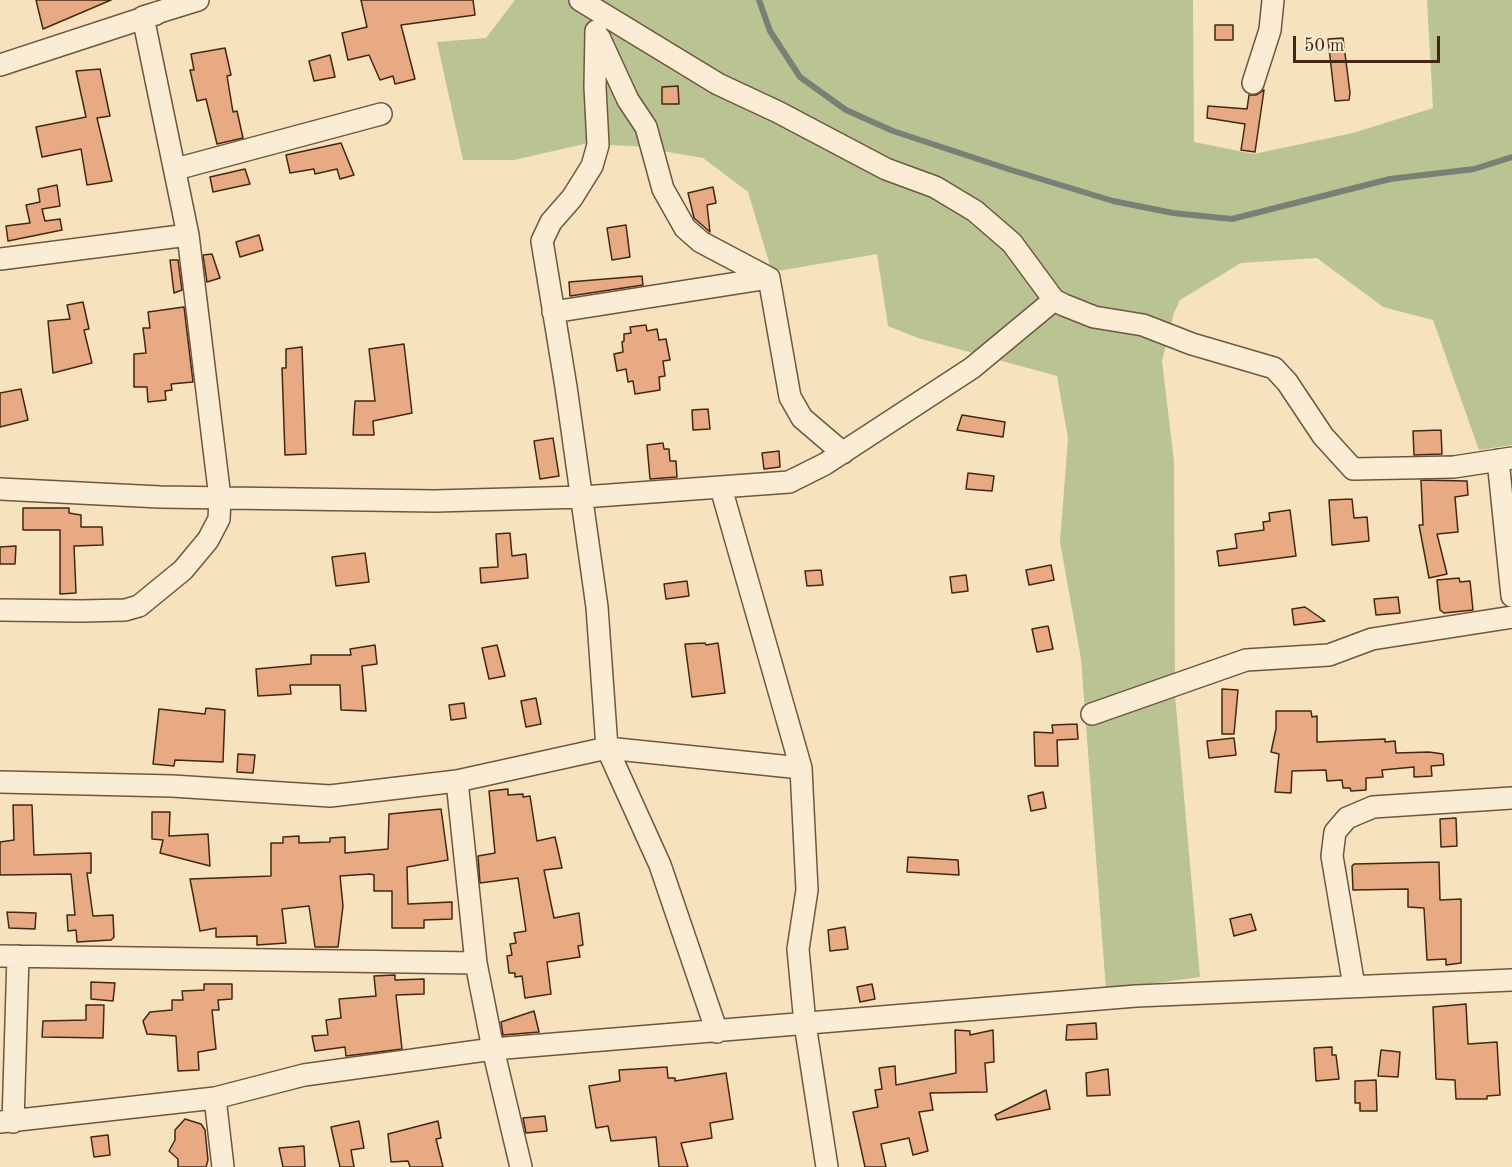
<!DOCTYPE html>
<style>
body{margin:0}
#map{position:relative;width:1512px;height:1167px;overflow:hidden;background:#f7e2be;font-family:"Old Standard TT",serif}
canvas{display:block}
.scale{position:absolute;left:1293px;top:36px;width:147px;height:27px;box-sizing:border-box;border:3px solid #432714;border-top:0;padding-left:8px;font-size:18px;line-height:21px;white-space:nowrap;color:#432714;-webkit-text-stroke:4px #faecd5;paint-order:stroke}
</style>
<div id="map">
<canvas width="1512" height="1167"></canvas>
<div class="scale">50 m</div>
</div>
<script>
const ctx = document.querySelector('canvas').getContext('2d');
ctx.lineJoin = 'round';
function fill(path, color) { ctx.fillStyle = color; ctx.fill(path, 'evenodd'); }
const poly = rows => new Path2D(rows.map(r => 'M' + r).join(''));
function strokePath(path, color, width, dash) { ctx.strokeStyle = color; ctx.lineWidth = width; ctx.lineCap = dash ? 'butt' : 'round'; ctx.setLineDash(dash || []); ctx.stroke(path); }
fill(poly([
 [515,0,1193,0,1194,142,1254,154,1353,133,1433,108,1427,0,1512,0,1512,445,1479,450,1433,320,1383,307,1317,258,1241,263,1180,300,1174,313,1162,361,1174,461,1175,695,1200,977,1106,990,1081,659,1060,542,1068,438,1057,376,918,338,888,326,877,254,772,272,748,192,703,158,633,146,584,144,514,160,463,160,437,42,486,38]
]), '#bac493');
strokePath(poly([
 [759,0,770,31,800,77,846,110,893,131,1008,169,1113,201,1173,213,1232,219,1390,179,1474,169,1512,157]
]), '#798174', 6);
const building = poly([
 [36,0,111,0,43,29,36,0],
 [361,0,473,0,475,15,401,25,415,79,395,84,393,76,380,80,369,55,348,60,342,33,367,27,361,0],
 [1215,25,1233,25,1233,40,1215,40,1215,25],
 [1343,38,1350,93,1349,100,1335,101,1328,39,1343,38],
 [225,48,231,75,227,76,233,112,237,111,243,138,217,144,206,99,197,101,190,70,194,70,191,54,225,48],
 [330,55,335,77,314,81,309,61,330,55],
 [100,69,110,116,97,118,112,181,87,185,81,149,42,157,36,127,86,117,76,71,100,69],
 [678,86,679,104,662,104,662,87,678,86],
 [1264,90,1255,152,1241,150,1245,124,1207,118,1208,106,1247,109,1249,95,1256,95,1264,90],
 [341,143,354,175,340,179,337,169,315,174,314,169,290,173,286,155,341,143],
 [245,169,250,184,213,192,210,177,245,169],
 [57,185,60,206,42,209,45,221,60,219,62,230,8,241,6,226,30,223,26,205,40,202,38,189,57,185],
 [713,187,716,203,707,205,710,232,694,218,688,193,713,187],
 [626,225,630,257,612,260,607,228,626,225],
 [259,235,263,250,240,257,236,242,259,235],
 [212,254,220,278,207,282,203,255,212,254],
 [170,260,178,260,182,290,174,293,170,260],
 [642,276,643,285,570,296,569,282,642,276],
 [83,302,89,329,84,330,92,363,53,373,48,321,70,319,67,305,83,302],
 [184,307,193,382,171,384,172,390,165,391,166,400,148,402,147,387,134,387,134,354,146,353,143,328,150,328,148,312,184,307],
 [646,325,647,331,657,329,659,340,666,339,670,360,663,361,665,376,659,377,660,390,635,394,633,381,628,382,626,369,617,371,614,354,623,352,622,342,624,341,624,334,631,333,630,327,646,325],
 [404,344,412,413,373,421,374,435,353,435,355,401,375,401,369,349,404,344],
 [302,347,306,454,285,455,282,368,286,368,286,349,302,347],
 [21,389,28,420,0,427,0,393,21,389],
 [708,409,710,429,693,430,692,410,708,409],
 [962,415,1005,422,1003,437,957,430,962,415],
 [1441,430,1442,454,1414,455,1413,431,1441,430],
 [553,438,559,476,540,479,534,441,553,438],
 [663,443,664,449,669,449,670,461,676,461,677,477,650,479,647,445,663,443],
 [779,451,780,467,764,469,762,453,779,451],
 [968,473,994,476,992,491,966,489,968,473],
 [1421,480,1467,481,1468,495,1455,497,1458,532,1437,534,1447,574,1429,578,1419,525,1423,525,1421,480],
 [1352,499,1354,518,1367,517,1369,541,1332,545,1329,500,1352,499],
 [23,508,69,508,69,513,81,515,81,527,102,527,103,545,74,546,76,593,60,594,60,530,23,530,23,508],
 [1290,510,1296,556,1219,566,1217,551,1237,548,1235,534,1264,530,1263,522,1270,521,1269,513,1290,510],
 [510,533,512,556,526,554,528,578,481,583,480,568,498,567,496,534,510,533],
 [16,546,15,564,0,564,0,547,16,546],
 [365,553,369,582,336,586,332,557,365,553],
 [1051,565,1054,580,1029,585,1026,570,1051,565],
 [821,570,823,585,807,586,805,571,821,570],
 [966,575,968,591,952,593,950,577,966,575],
 [1459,578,1460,582,1470,581,1473,610,1444,613,1440,610,1437,580,1459,578],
 [687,581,689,596,666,599,664,584,687,581],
 [1398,597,1400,613,1376,615,1374,599,1398,597],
 [1305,607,1325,621,1294,625,1292,609,1305,607],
 [1048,626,1053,649,1037,652,1032,629,1048,626],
 [705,643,706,645,718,643,725,693,692,697,685,644,705,643],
 [375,645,377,664,362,666,366,711,341,710,340,685,290,685,291,694,258,696,256,669,311,664,311,655,351,655,350,649,375,645],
 [497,645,505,676,489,679,482,648,497,645],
 [1222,689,1238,690,1234,734,1222,734,1222,689],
 [536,698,541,724,526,727,521,701,536,698],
 [464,703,466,718,451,720,449,705,464,703],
 [206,708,225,710,223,762,175,760,174,766,153,764,159,709,205,714,206,708],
 [1276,711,1311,711,1312,717,1317,716,1317,742,1385,739,1385,742,1395,741,1396,753,1429,752,1443,754,1444,765,1431,766,1432,776,1414,777,1414,767,1382,770,1383,777,1366,778,1366,790,1351,791,1350,788,1343,788,1342,780,1327,781,1326,770,1292,771,1291,793,1275,792,1279,754,1271,752,1276,729,1276,711],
 [1077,724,1078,739,1057,740,1058,766,1035,766,1034,732,1053,733,1052,725,1077,724],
 [1234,738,1236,755,1209,758,1207,741,1234,738],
 [238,754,255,755,253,773,237,772,238,754],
 [508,789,508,795,523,794,523,797,530,796,537,841,555,837,562,868,544,870,554,918,579,913,583,945,578,946,580,957,547,962,551,994,525,998,522,976,515,977,515,973,509,973,507,956,512,955,510,944,516,943,514,933,526,931,518,878,480,883,478,856,495,853,489,791,508,789],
 [1043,792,1046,808,1031,811,1028,796,1043,792],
 [13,805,32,805,34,855,91,853,91,873,87,873,93,916,113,915,114,937,111,940,77,942,76,930,68,931,67,915,75,915,71,874,0,875,0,842,14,840,13,805],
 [441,809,448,860,407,867,408,904,452,902,452,919,424,920,424,928,392,928,392,891,374,891,374,875,370,874,340,876,343,906,338,947,315,947,309,906,282,909,286,943,257,945,257,936,216,937,216,928,200,931,190,879,271,876,271,843,283,843,283,837,299,836,299,843,330,842,330,838,345,837,345,853,388,849,389,814,441,809],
 [152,812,170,812,169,836,208,834,210,866,160,853,163,840,152,839,152,812],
 [1456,818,1457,846,1441,847,1440,819,1456,818],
 [908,857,958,860,959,875,907,872,908,857],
 [1439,862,1440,900,1461,899,1461,963,1446,965,1446,959,1427,960,1424,908,1408,907,1408,889,1353,890,1352,866,1354,864,1439,862],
 [7,912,36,913,35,929,9,928,7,912],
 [1251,914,1256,930,1234,936,1230,919,1251,914],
 [845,927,848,949,830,951,828,930,845,927],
 [395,975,395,980,424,979,424,994,396,995,402,1049,346,1056,345,1047,315,1051,312,1036,328,1035,326,1020,341,1018,339,999,376,996,374,976,395,975],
 [91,982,115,983,113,1001,91,999,91,982],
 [204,984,232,984,232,999,218,1000,219,1010,212,1010,216,1049,198,1052,199,1070,178,1071,176,1036,147,1034,143,1021,150,1012,172,1010,172,1000,183,1000,182,991,204,990,204,984],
 [872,984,875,999,860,1002,857,987,872,984],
 [1466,1004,1468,1044,1497,1042,1500,1095,1487,1096,1487,1099,1456,1099,1455,1080,1436,1079,1433,1007,1466,1004],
 [86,1005,104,1005,103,1038,42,1037,43,1021,86,1020,86,1005],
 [534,1011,539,1032,503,1035,501,1022,534,1011],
 [1096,1023,1097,1039,1066,1040,1067,1025,1096,1023],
 [955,1030,970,1031,970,1035,993,1030,994,1062,985,1063,987,1092,930,1093,933,1110,919,1112,928,1151,913,1155,909,1138,881,1144,886,1167,865,1167,853,1112,878,1107,875,1090,882,1089,879,1068,895,1066,896,1085,956,1073,955,1030],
 [1332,1047,1332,1055,1336,1055,1339,1079,1316,1081,1314,1048,1332,1047],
 [1381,1050,1400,1052,1398,1077,1378,1076,1381,1050],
 [667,1067,668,1078,675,1078,675,1081,726,1073,733,1119,710,1123,712,1138,681,1143,688,1167,659,1167,656,1137,611,1141,608,1126,596,1128,589,1086,620,1081,619,1070,667,1067],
 [1108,1069,1110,1095,1087,1096,1086,1073,1108,1069],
 [1376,1080,1377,1111,1360,1111,1360,1103,1355,1103,1355,1081,1376,1080],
 [1046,1090,1050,1109,997,1120,995,1115,1046,1090],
 [545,1116,547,1131,526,1133,523,1118,545,1116],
 [185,1119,201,1124,205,1130,208,1160,206,1167,178,1167,178,1159,169,1151,175,1140,175,1130,185,1119],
 [359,1121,364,1148,351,1150,354,1167,340,1167,331,1127,359,1121],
 [438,1121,441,1138,436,1139,443,1167,410,1167,408,1161,391,1162,388,1134,438,1121],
 [108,1135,110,1155,94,1157,91,1137,108,1135],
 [304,1146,305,1167,283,1167,279,1148,304,1146]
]);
fill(building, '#e8aa83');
strokePath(building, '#432714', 1.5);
const minor = poly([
 [580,0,718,84,778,112,886,169,935,187,975,211,1012,243,1054,300,1064,305,1094,317,1143,325,1192,344,1274,368,1287,382,1323,436,1353,469,1454,467,1512,458],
 [596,31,595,87,598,145,592,166,572,198,551,222,542,241,566,387,597,607,607,748,660,865,717,1032],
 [599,37,628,100,646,127,663,189,685,228,701,242,769,278,790,397,802,418,843,453],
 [0,65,156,14],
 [1253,83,1270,30,1273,0],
 [176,169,381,114],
 [0,259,188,235],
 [553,312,769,278],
 [1498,460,1512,596],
 [721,488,801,768,807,890,798,949,805,1024,827,1167],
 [0,489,160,497,435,501,583,497,789,482,825,464,972,368,1054,300],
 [0,610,81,611,125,610,139,606,183,570,208,540,219,519,220,498,188,235,143,17,198,0],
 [1092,714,1246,660,1329,655,1372,639,1512,617],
 [457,781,476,963,493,1049,521,1167],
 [0,782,172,786,330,796,457,781,607,748,801,768],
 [0,956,476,963],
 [1354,986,1332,856,1335,832,1347,818,1373,807,1512,798],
 [215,1098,223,1167],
 [0,1122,215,1098,304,1075,493,1049,1136,996,1512,980],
 [13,1122,18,956]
]);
strokePath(minor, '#70563e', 24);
strokePath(minor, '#faecd5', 21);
</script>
